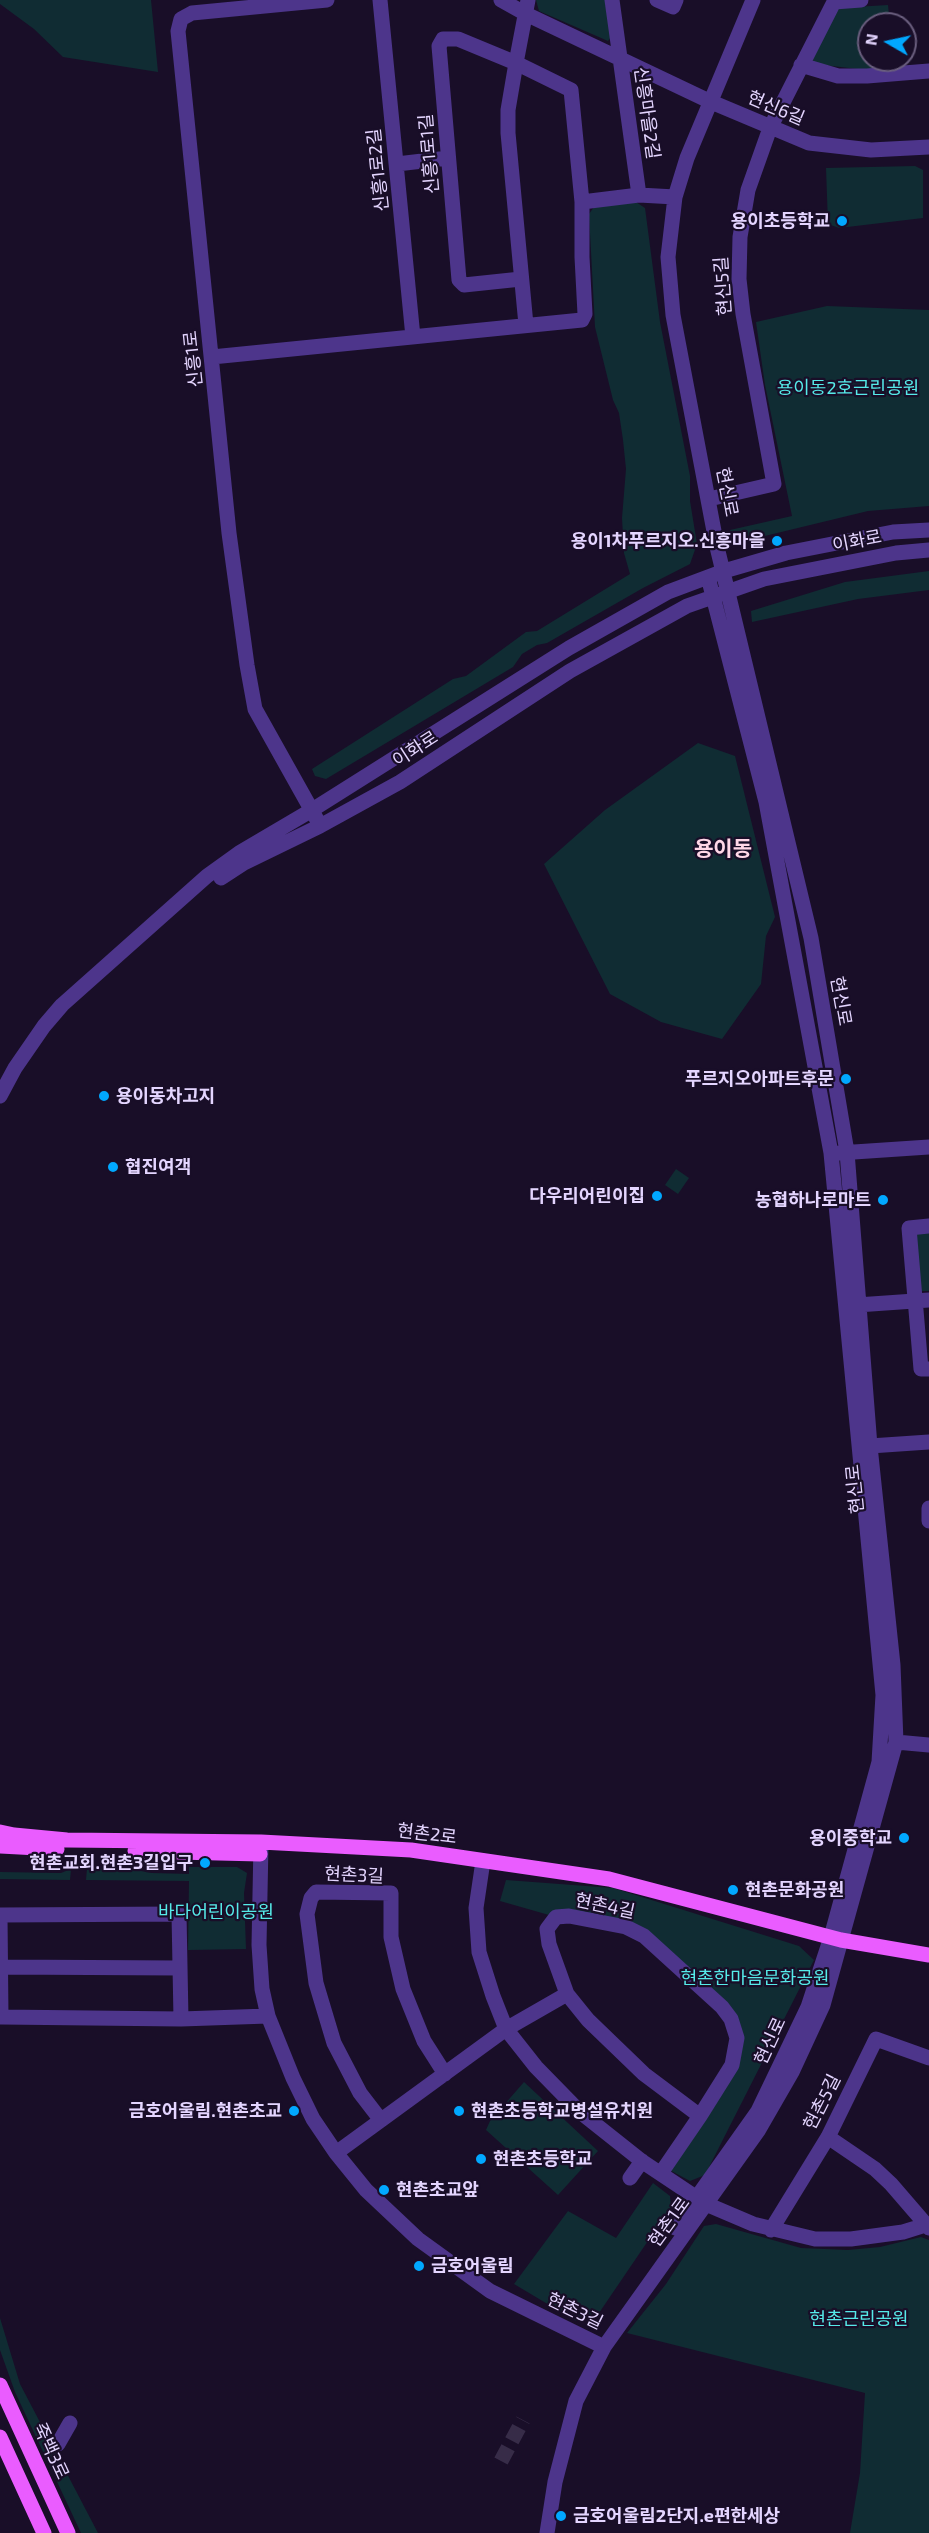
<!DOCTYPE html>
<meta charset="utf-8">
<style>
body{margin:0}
#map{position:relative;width:929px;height:2533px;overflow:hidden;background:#190e28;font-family:"Exo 2",sans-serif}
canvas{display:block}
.north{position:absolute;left:857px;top:12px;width:60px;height:60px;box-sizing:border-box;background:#190e28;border:2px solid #6a5e7e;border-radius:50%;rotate:279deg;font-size:16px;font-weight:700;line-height:24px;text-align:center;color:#e4d5ff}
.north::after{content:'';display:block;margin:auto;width:21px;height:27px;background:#01a8ff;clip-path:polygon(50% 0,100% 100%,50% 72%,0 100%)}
</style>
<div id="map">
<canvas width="929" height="2533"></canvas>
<div class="north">N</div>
</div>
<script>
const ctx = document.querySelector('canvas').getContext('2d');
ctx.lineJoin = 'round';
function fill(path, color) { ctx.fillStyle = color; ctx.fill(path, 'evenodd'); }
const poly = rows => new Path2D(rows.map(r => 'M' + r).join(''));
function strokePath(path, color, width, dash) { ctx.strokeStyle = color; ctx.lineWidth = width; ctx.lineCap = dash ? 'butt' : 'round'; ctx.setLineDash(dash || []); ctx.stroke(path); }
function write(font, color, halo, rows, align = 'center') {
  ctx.font = font + ' "Exo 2","Noto Sans KR",sans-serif'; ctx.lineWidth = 4.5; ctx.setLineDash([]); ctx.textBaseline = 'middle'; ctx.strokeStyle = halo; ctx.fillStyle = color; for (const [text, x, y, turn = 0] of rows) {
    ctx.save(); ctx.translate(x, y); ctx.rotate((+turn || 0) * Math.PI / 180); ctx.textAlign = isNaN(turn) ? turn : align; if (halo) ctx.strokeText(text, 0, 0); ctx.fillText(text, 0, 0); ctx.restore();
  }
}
fill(poly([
 [0,0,151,0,158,72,63,57,34,29,0,4],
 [536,0,605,0,611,37,608,41,539,11],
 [888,5,890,24,869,24,869,60,893,60,893,66,866,70,815,64,812,58,838,8],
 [915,166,923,170,923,218,839,228,828,224,826,168],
 [636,202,645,208,660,322,690,476,690,501,697,544,690,564,643,588,547,643,537,645,522,654,513,667,326,779,315,776,312,769,453,679,466,676,526,632,537,631,630,574,624,553,622,518,626,469,623,440,619,413,613,400,595,327,589,214,594,207],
 [827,306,929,310,929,506,868,511,740,542,732,538,730,530,792,516,765,385,756,322],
 [929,571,929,590,858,599,752,622,751,611,845,582],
 [698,743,735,756,775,917,766,936,761,984,722,1039,661,1022,610,994,544,864,605,810],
 [676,1169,689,1178,678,1194,665,1185],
 [929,1232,929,1291,919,1291,915,1234],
 [189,1867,237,1867,247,1873,244,1893,246,1949,188,1950,189,1881,86,1880,87,1869,124,1868,152,1873,189,1874],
 [71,1869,70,1880,0,1879,0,1872,61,1873],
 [506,1880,613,1888,799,1946,814,1960,705,2175,690,2181,664,2167,732,2065,731,2021,644,1935,556,1917,500,1901],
 [524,2082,598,2151,558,2195,486,2130,490,2121],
 [653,2183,670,2196,671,2207,599,2313,576,2321,514,2284,568,2211,616,2238],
 [716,2224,801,2248,848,2250,880,2247,921,2237,929,2240,929,2533,850,2533,860,2473,865,2393,627,2333,666,2284,704,2226],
 [0,2318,20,2384,98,2533,81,2533,15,2392,0,2350]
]), '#102c33');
strokePath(poly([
 [501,2461,523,2420]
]), '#372c48', 15, [15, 8]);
strokePath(poly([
 [380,0,413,337],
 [501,0,526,14,709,101,809,143,871,150,929,147],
 [612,0,639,195,675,197],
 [657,0,673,7,676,0],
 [834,2,861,0],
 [801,65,838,76,867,76,929,71],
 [397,164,448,158],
 [582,202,639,195],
 [521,279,464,285,459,280,439,46,443,39,458,39,516,63,508,110,508,133,526,325],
 [212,357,582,320,585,314,582,257,582,202,571,90,516,63,528,0],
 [709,499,774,484,743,314,739,279,740,237,748,190,770,128,835,0],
 [316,818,255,709,247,665,229,533,178,31,181,19,192,13,327,0],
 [221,878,244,863,320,826,400,782,570,671,687,606,764,579,896,553,929,550],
 [0,1096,15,1068,44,1026,62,1005,207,876,239,853,312,810,569,648,668,592,724,571,786,553,893,532,929,530],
 [839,1153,929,1147],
 [929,1226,909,1228,921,1369,929,1369],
 [857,1305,929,1300],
 [870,1446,929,1442],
 [929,1508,929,1521],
 [896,1742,929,1745],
 [261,1843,259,1945,262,1989,268,2016,293,2078,313,2119,336,2153,366,2190,418,2239,490,2291,604,2347],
 [483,1861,476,1908,479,1952,493,1996,506,2029,536,2067,580,2112,643,2162,706,2204,753,2224,815,2239,851,2239,903,2232,929,2224],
 [0,1967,179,1968],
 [181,2019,179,1914,0,1915,1,2017,181,2019,268,2016],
 [380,2119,360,2093,334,2043,316,1983,307,1914,311,1898,316,1892,391,1893,391,1937,403,1989,424,2041,445,2074],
 [828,2137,875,2169,891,2184,929,2228],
 [336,2153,506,2029,567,1994],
 [661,2173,700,2116,732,2065,737,2038,731,2019,722,2007,644,1936,626,1927,569,1916,556,1917,547,1929,549,1944,567,1994,588,2020,644,2074,700,2116],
 [630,2178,642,2161],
 [675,2228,758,2111,808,2007,831,1937,879,1762,883,1695,831,1153,766,802,708,577],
 [771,2230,828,2137,876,2039,929,2058],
 [58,2444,70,2423],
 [547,2533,555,2482,576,2401,604,2347,758,2131,792,2072,823,2005,896,1742,893,1665,870,1446,847,1152,811,938,717,547,673,315,668,257,675,197,687,158,753,0]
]), '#4d358b', 15);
strokePath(poly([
 [0,1832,14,1835,67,1840,261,1842,411,1850,609,1879,841,1940,929,1955],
 [0,1846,57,1849],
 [135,1851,260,1854],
 [0,2385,68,2533],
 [0,2437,44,2533]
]), '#ea5cff', 15);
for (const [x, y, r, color] of [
 [842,221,6,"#01a8ff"],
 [777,541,6,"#01a8ff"],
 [846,1079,6,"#01a8ff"],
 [104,1096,6,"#01a8ff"],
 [113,1167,6,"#01a8ff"],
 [657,1196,6,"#01a8ff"],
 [883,1200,6,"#01a8ff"],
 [904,1838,6,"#01a8ff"],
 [205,1863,6,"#01a8ff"],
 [733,1890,6,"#01a8ff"],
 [294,2111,6,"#01a8ff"],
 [459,2111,6,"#01a8ff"],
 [481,2159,6,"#01a8ff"],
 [384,2190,6,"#01a8ff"],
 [419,2266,6,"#01a8ff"],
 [561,2516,6,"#01a8ff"]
]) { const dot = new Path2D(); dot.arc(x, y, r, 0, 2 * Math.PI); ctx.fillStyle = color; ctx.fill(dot); strokePath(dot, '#190e28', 2); }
write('18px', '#e4d5ff', '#190e28', [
 ["현신6길",776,108,23],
 ["신흥마을2길",647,113,82],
 ["신흥1로1길",429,154,-95],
 ["신흥1로2길",378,170,-96],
 ["현신5길",723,286,-94],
 ["신흥1로",193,359,-96],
 ["현신로",727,492,79],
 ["이화로",857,541,-11],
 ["이화로",415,749,-33],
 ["현신로",841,1001,80],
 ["현신로",855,1489,-96],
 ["현촌2로",427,1834,7],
 ["현촌3길",354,1875,3],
 ["현촌4길",605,1906,12],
 ["현신로",770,2041,-65],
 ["현촌5길",822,2102,-63],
 ["현촌1로",669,2222,-54],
 ["현촌3길",575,2311,26],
 ["죽백3로",51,2451,65]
]);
write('bold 18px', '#e4d5ff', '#190e28', [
 ["용이초등학교",830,221],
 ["용이1차푸르지오.신흥마을",765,541],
 ["푸르지오아파트후문",834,1079],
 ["용이동차고지",116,1096,"left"],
 ["협진여객",125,1167,"left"],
 ["다우리어린이집",645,1196],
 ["농협하나로마트",871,1200],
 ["용이중학교",892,1838],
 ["현촌교회.현촌3길입구",193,1863],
 ["현촌문화공원",745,1890,"left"],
 ["금호어울림.현촌초교",282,2111],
 ["현촌초등학교병설유치원",471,2111,"left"],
 ["현촌초등학교",493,2159,"left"],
 ["현촌초교앞",396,2190,"left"],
 ["금호어울림",431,2266,"left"],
 ["금호어울림2단지.e편한세상",573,2516,"left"]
], 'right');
write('18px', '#56eae9', '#190e28', [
 ["용이동2호근린공원",848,388],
 ["바다어린이공원",216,1912],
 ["현촌한마음문화공원",755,1978],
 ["현촌근린공원",859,2319]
]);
write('bold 21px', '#ffd7e7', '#190e28', [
 ["용이동",723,849]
]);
</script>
